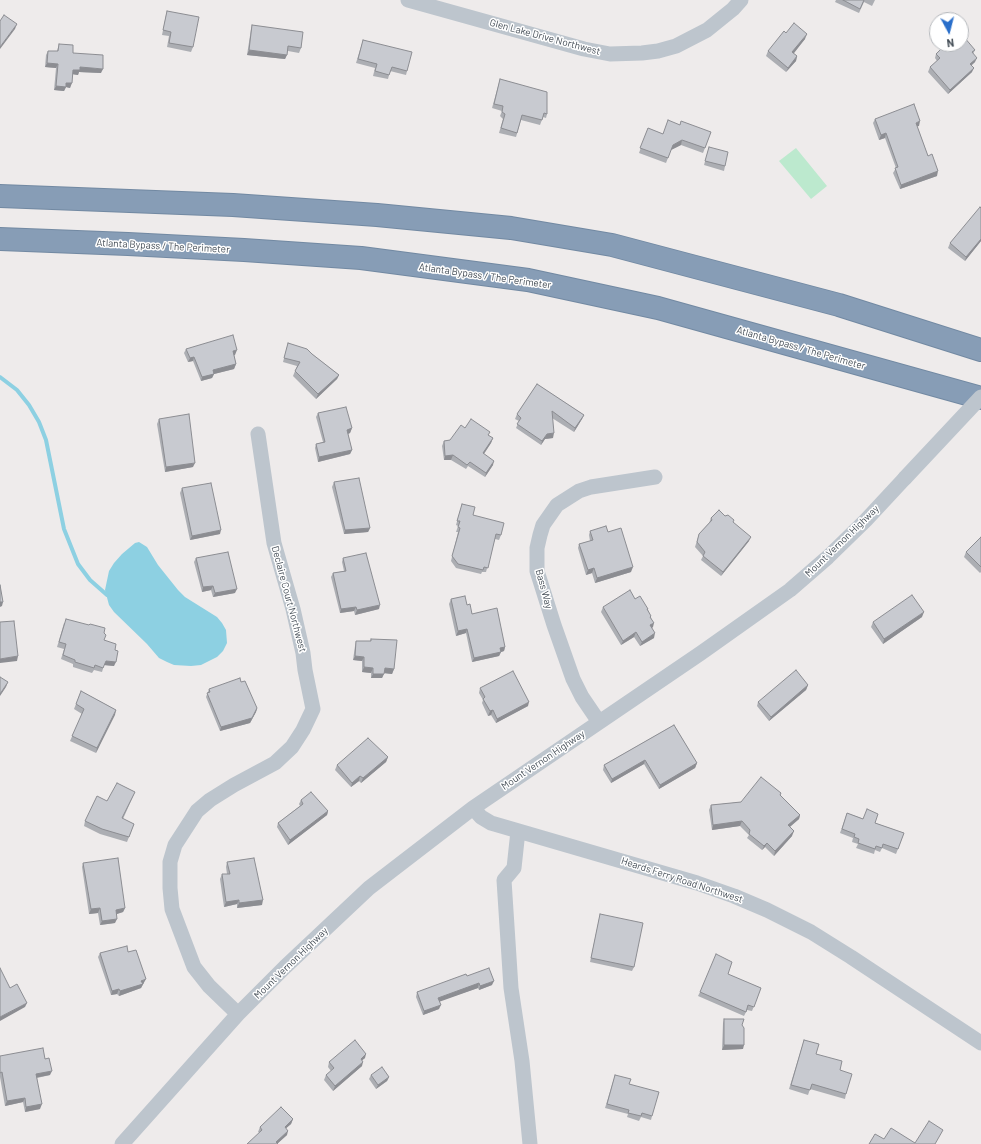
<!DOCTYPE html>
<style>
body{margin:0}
#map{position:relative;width:981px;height:1144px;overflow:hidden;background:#eeebeb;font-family:Barlow,sans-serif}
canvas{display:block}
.north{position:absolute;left:929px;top:12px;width:40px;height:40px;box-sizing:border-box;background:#fff;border:1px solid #b5b8bc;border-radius:50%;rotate:173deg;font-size:11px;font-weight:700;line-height:16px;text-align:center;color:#454e57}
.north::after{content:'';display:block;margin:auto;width:14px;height:18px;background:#296eca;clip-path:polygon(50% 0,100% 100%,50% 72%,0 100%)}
</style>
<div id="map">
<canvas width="981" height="1144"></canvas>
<div class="north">N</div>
</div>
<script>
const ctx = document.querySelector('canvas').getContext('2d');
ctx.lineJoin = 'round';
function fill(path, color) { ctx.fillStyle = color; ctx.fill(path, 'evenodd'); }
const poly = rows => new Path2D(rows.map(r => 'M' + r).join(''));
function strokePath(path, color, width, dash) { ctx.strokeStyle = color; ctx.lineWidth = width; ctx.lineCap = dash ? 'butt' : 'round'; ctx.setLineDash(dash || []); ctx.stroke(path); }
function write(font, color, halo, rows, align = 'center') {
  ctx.font = font + ' Barlow,sans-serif'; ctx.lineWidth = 3; ctx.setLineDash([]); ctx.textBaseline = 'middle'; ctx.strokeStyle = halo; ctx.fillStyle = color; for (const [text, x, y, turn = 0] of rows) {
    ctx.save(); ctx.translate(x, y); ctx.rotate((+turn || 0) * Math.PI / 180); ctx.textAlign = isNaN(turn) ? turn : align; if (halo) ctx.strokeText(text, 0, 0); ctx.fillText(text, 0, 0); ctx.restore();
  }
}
fill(poly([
 [796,148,827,186,811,199,779,161]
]), '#bce9ce');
fill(poly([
 [139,542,147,547,158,565,178,590,185,597,217,617,222,623,226,630,227,643,223,651,217,657,201,665,191,666,174,665,167,662,159,658,147,644,114,612,109,605,105,590,109,571,114,563,122,554,135,543]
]), '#8dd0e2');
strokePath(poly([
 [0,377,17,390,29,405,39,422,46,440,64,529,78,564,90,580,107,595]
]), '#8dd0e2', 4);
const highway = poly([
 [0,196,233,205,377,215,511,228,612,245,839,305,981,350],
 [0,239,128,244,244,250,361,258,528,280,658,308,981,398]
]);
strokePath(highway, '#7289a2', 24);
strokePath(poly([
 [408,0,584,49,610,54,642,53,658,51,676,46,707,30,733,9,741,0],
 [599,722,582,697,573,679,554,625,537,571,537,548,540,535,543,525,557,505,579,491,591,487,655,477],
 [473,808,481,817,491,823,697,883,734,896,767,910,811,932,851,957,981,1043],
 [518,831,514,868,504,880,511,988,522,1061,530,1144],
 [238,1014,209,986,194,967,172,909,170,888,170,862,175,845,197,811,210,800,234,785,275,763,292,747,303,730,313,709,305,670,303,653,293,609,274,543,258,434],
 [122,1144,238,1014,285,967,369,888,473,808,701,653,790,590,828,557,866,520,905,478]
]), '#bdc5cd', 15);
strokePath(highway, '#879db6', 22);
strokePath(poly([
 [905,478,981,397]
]), '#bdc5cd', 15);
fill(poly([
 [836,0,875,0,872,6,864,2,859,13,835,2],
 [167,11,193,47,191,52,167,47,169,36,162,35,166,15],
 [252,25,301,48,299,53,288,51,285,59,247,55,251,29],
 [786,33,805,39,793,53,797,56,796,61,786,72,766,56,768,51],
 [363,40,407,71,406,75,390,71,388,79,373,76,375,68,356,63],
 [59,44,73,53,101,73,79,72,78,75,73,74,70,88,66,87,64,91,54,90,56,68,45,67,46,55,48,51,57,51],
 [975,50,973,54,975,62,972,65,972,72,948,94,928,72,930,67,937,61,935,58,936,54],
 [500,79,547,114,546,118,543,117,540,125,521,120,516,137,499,133,503,119,500,116,502,111,492,108],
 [875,119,919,126,917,126,928,156,937,176,900,189,893,173,896,168,885,138,879,140,873,123],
 [680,125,711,132,703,153,681,145,671,150,666,163,639,153,648,128,663,134],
 [709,147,725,166,724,171,704,165],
 [981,208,981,241,965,261,948,248,950,243],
 [288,343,312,354,339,375,337,379,316,399,293,376,297,366,283,362],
 [186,349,235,355,234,355,236,364,234,369,214,374,212,378,201,381,193,361,188,362,184,353],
 [537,384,584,415,582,419,574,432,552,418,553,438,545,439,541,445,516,428,519,421,515,419,517,414],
 [318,413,352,428,350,433,348,434,352,450,350,454,318,462,315,448,316,444,323,442,316,417],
 [159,419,193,467,165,472,157,424],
 [465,428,490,432,488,435,493,438,491,443,484,454,493,465,485,477,468,466,466,469,451,460,444,460,442,446,444,441,450,440],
 [334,482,370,528,368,532,344,534,332,487],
 [182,488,220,534,190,540,180,493],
 [462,504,473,515,501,535,499,540,495,539,486,572,482,572,481,574,456,568,451,561,458,532,456,532,458,526,456,525],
 [711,518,733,522,749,541,721,576,701,560,703,556,695,547,699,534,709,523],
 [590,531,608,532,631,572,595,583,592,573,586,575,578,548,579,544,590,541,589,535],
 [981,537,981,572,980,573,964,557,966,552],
 [196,558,235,593,213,597,211,590,202,592,194,562],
 [343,558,379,609,355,615,354,611,340,613,331,577,333,573,344,571,342,562],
 [451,599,467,605,472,614,505,647,504,651,501,652,499,656,472,662,466,633,456,636,449,604],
 [635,599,648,609,648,610,651,617,653,627,652,628,654,638,640,646,634,637,621,645,601,612,603,607],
 [922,617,883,644,871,627,873,622],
 [64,623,104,633,104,640,115,650,114,666,104,665,102,672,94,670,92,673,73,667,73,664,61,659,64,649,57,647],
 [371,639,394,669,392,674,384,673,382,678,371,678,371,673,362,672,362,661,353,660,355,646,356,641,370,641],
 [808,685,806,690,769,721,757,706,758,702],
 [480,688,528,706,496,723,491,715,488,716,482,703,483,700,479,693],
 [209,689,257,708,256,712,250,723,220,731,206,697],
 [81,691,116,710,96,753,70,741,82,714,74,709],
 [674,725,697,763,695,768,659,789,644,764,611,783,603,770,604,765],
 [388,757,386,762,361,783,359,781,351,787,335,770,337,765],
 [135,792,123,819,134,824,127,842,100,834,84,826,85,821,107,801],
 [781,793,780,796,800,815,799,819,790,827,792,836,774,856,765,847,762,850,747,838,749,835,740,826,712,830,709,810,711,805,741,802],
 [301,800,328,811,327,815,288,845,277,827,278,823,300,806,299,804],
 [847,813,904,833,896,854,882,848,880,852,875,850,874,854,856,848,858,844,852,842,853,838,840,833],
 [227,862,262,905,237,908,237,904,224,907,220,879,222,874,227,874,226,867],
 [83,863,125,908,123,912,116,914,115,923,100,925,98,913,89,914,82,867],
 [600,914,634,967,632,971,590,962,599,919],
 [128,952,144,983,143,984,141,988,119,996,117,994,111,995,98,957,100,953],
 [728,975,761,988,752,1011,747,1010,744,1016,698,996,700,992],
 [467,976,492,985,479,990,478,988,439,1001,439,1009,423,1015,416,997,417,992],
 [724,1019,742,1025,743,1049,722,1050,723,1023],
 [804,1040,816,1054,840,1070,846,1094,845,1099,810,1089,808,1095,789,1089],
 [0,1056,45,1059,50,1075,37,1078,40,1109,25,1112,23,1102,5,1106,0,1077],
 [365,1058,362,1060,362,1066,333,1091,324,1080,326,1075,331,1071,328,1067,329,1062],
 [371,1075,389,1077,387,1081,376,1089,369,1079],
 [615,1075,629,1084,652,1116,651,1120,641,1117,639,1121,627,1117,628,1114,605,1108],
 [293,1119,291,1124,286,1128,287,1135,278,1143,258,1132,260,1127]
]), '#acaeb3');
fill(poly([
 [17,24,15,29,0,49,0,47],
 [807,34,805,39,791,57,792,52],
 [249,50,287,55,285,59,247,55],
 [797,56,796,61,786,72,788,68],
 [977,58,975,62,968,68,970,64],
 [47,63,58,64,56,68,45,67],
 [80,67,103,69,101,73,79,72,78,75,71,74,73,70],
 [974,68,972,72,948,94,950,90],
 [66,83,72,83,70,88,66,87,64,91,54,90,56,86],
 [920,121,919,126,914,127,916,123],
 [886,133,885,138,879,140,881,135],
 [682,140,681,145,671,150,673,145],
 [938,171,937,176,900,189,901,185],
 [981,239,981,241,965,261,966,257],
 [237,350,235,355,231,356,233,351],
 [194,357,193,361,188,362,190,358],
 [236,364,234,369,214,374,212,378,201,381,202,377,213,370],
 [339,375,337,379,316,399,318,394],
 [584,415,582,419,574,432,575,428],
 [352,428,350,433,345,435,347,430],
 [554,433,553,438,545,439,541,445,542,441,547,434],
 [493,438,491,443,481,458,483,453],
 [352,450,350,454,318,462,319,457],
 [453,455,451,460,444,460,445,456],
 [494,461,493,465,485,477,486,473],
 [195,463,193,467,165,472,166,467],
 [370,528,368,532,344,534,345,530],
 [221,530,220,534,190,540,192,536],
 [751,537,749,541,721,576,723,572],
 [633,567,631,572,595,583,597,578],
 [594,568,592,573,586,575,588,570],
 [213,586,211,590,202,592,203,587],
 [237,589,235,593,213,597,215,593],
 [0,602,3,602,2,606,0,607],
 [380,605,379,609,355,615,357,610],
 [356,607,354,611,340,613,341,609],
 [924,612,922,617,883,644,884,639],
 [654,623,653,627,648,630,650,625],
 [467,629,466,633,456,636,458,631],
 [636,632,634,637,621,645,623,641],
 [655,633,654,638,640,646,642,642],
 [505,647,504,651,501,652,499,656,472,662,474,658,500,648],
 [18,656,17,661,0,663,0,659],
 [355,656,364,657,362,661,353,660],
 [106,661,116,662,114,666,104,665],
 [364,667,373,668,371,673,362,672],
 [385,668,394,669,392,674,383,673],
 [373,674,384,674,382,678,371,678],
 [8,682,6,687,0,696,0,694],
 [808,685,806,690,769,721,771,717],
 [529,702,528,706,496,723,497,719],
 [257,708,256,712,250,723,220,731,221,727],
 [116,710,115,715,96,753,97,748],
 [493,710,491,715,488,716,490,711],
 [388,757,386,762,361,783,363,778],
 [645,760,644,764,611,783,612,779],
 [697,763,695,768,659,789,660,785],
 [360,776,359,781,351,787,352,783],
 [328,811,327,815,288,845,290,840],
 [800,815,799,819,786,830,788,825],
 [742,821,740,826,712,830,713,825],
 [794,831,792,836,774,856,775,851],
 [767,843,765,847,762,850,764,846],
 [239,900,237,904,224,907,226,902],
 [263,900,262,905,237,908,239,903],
 [100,908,98,913,89,914,91,909],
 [125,908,123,912,114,915,116,910],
 [117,919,115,923,100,925,102,921],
 [146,979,141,988,119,996,120,991],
 [494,981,492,985,479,990,480,986],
 [479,983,478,988,436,1003,438,998],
 [119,989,117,994,111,995,112,991],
 [27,1003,25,1007,0,1021,0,1017],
 [441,1005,439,1009,423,1015,424,1011],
 [724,1045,744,1045,743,1049,722,1050],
 [366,1054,365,1058,359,1063,361,1059],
 [363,1062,362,1066,333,1091,335,1086],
 [52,1071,50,1075,34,1078,36,1074],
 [389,1077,387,1081,376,1089,378,1085],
 [25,1098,23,1102,5,1106,7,1101],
 [42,1104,40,1109,25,1112,26,1107],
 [293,1119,291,1124,283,1131,285,1127],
 [288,1131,287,1135,277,1144,276,1142]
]), '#8c8d92');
const building = poly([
 [843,0,864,0,860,9,843,0],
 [167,11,199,17,193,47,169,43,171,32,163,30,167,11],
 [4,15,17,24,0,47,0,21,4,15],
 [794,23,807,34,792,52,797,56,788,68,768,51,784,31,786,33,794,23],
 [252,25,303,32,301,48,288,46,287,55,249,50,252,25],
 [964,37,975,50,972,52,977,58,970,64,974,68,950,90,930,67,940,58,936,54,946,44,961,44,961,40,964,37],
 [363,40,412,52,407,71,392,67,389,75,375,71,377,64,358,59,363,40],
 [59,44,73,45,73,53,103,55,103,69,80,67,80,70,73,70,72,83,66,83,66,87,56,86,58,64,47,63,48,51,58,51,59,44],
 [500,79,547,92,547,114,544,113,542,120,522,115,517,133,501,128,505,114,502,112,503,106,494,104,500,79],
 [914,104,920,121,916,123,928,156,932,154,938,171,901,185,895,168,898,167,886,133,881,135,875,119,914,104],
 [668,120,680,125,681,121,711,132,705,148,682,140,673,145,668,158,640,148,648,128,663,134,668,120],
 [709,147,728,152,725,166,705,161,709,147],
 [980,207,981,208,981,239,966,257,950,243,980,207],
 [233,335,237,350,233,351,236,364,213,370,214,374,202,377,194,357,190,358,186,349,233,335],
 [288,343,307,349,312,354,339,375,318,394,295,371,300,362,284,358,288,343],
 [537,384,584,415,575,428,552,411,554,433,547,434,542,441,517,424,521,418,517,414,537,384],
 [346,407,352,428,347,430,352,450,319,457,316,444,325,442,318,413,346,407],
 [189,414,195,463,166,467,159,419,189,414],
 [471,419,490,432,488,435,493,438,483,453,494,461,486,473,470,462,467,465,453,455,445,456,444,441,450,440,461,425,465,428,471,419],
 [359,478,370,528,345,530,334,482,359,478],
 [211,483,221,530,192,536,182,488,211,483],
 [462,504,475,507,473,515,504,523,501,535,496,534,488,568,484,567,483,570,458,564,452,556,460,528,458,527,460,521,457,521,462,504],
 [719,510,725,516,728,515,734,520,733,522,751,537,723,572,703,556,705,552,697,542,699,534,712,520,711,518,719,510],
 [606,526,608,532,621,528,633,567,597,578,594,568,588,570,579,544,593,540,590,531,606,526],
 [981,537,981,567,966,552,981,537],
 [228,552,237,589,215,593,213,586,203,587,196,558,228,552],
 [366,553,380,605,357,610,356,607,341,609,333,573,346,571,343,558,366,553],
 [0,585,3,602,0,602,0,585],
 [630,590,635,599,640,596,648,609,647,609,651,616,650,617,654,623,650,625,655,633,642,642,636,632,623,641,603,607,630,590],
 [912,595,924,612,884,639,873,622,912,595],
 [465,596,467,605,470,604,472,614,497,608,505,647,500,648,501,652,474,658,467,629,458,631,451,599,465,596],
 [66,619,89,625,90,624,105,628,104,633,106,635,104,640,116,644,115,650,118,651,116,662,106,661,103,668,95,665,94,668,75,662,75,660,63,655,66,644,59,642,66,619],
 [14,621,18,656,0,659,0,622,14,621],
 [371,639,397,640,394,669,385,668,384,674,373,674,373,668,364,667,364,657,355,656,356,641,371,641,371,639],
 [796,670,808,685,771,717,758,702,796,670],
 [513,671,529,702,497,719,493,710,490,711,483,699,485,697,480,688,513,671],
 [0,677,8,682,0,694,0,677],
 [240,678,241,682,245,681,257,708,252,718,221,727,207,693,210,692,209,689,240,678],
 [81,691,116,710,97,748,72,736,84,709,76,704,81,691],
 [674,725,697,763,660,785,645,760,612,779,604,765,674,725],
 [368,738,388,757,363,778,360,776,352,783,337,765,368,738],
 [761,777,781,793,780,795,800,815,788,825,794,831,775,851,767,843,764,846,749,834,750,830,742,821,713,825,711,805,741,802,761,777],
 [117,783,135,792,122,818,134,824,129,837,102,829,85,821,97,796,107,801,117,783],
 [311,792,328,811,290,840,278,823,303,804,301,800,311,792],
 [867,809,878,814,875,823,904,833,898,849,883,844,882,848,876,846,875,849,858,843,859,839,854,837,855,834,842,829,847,813,863,819,867,809],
 [118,858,125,908,116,910,117,919,102,921,100,908,91,909,83,863,118,858],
 [254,858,263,900,239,903,239,900,226,902,222,874,230,874,227,862,254,858],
 [600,914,643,923,634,967,591,958,600,914],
 [127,946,128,952,136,950,146,979,141,981,143,984,120,991,119,989,112,991,100,953,127,946],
 [716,954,732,962,728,974,761,988,754,1007,748,1005,746,1012,700,992,716,954],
 [0,968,10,988,17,984,27,1003,0,1017,0,968],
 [489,968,494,981,480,986,479,983,438,998,441,1005,424,1011,417,992,466,974,467,976,489,968],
 [724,1019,744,1019,742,1025,744,1028,744,1045,724,1045,724,1019],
 [355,1040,366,1054,361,1059,363,1062,335,1086,326,1075,334,1068,329,1062,355,1040],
 [804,1040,819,1044,816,1054,842,1061,840,1070,852,1074,846,1094,812,1084,810,1090,791,1085,804,1040],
 [43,1048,45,1059,49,1058,52,1071,36,1074,42,1104,26,1107,25,1098,7,1101,2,1072,0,1073,0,1056,43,1048],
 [382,1067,389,1077,378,1085,371,1075,382,1067],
 [615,1075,631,1079,629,1084,659,1092,652,1116,642,1113,641,1116,628,1113,629,1110,607,1104,615,1075],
 [281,1107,293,1119,285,1127,288,1131,276,1142,278,1144,247,1144,262,1130,260,1127,281,1107],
 [929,1121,943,1130,935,1144,869,1144,875,1134,884,1139,891,1128,915,1143,929,1121]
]);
fill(building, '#c8cad0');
strokePath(building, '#8c8d92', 1);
write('10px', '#454e57', '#fff', [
 ["Glen Lake Drive Northwest",545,37,15],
 ["Atlanta Bypass / The Perimeter",163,246,3],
 ["Atlanta Bypass / The Perimeter",485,276,8],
 ["Atlanta Bypass / The Perimeter",801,348,16],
 ["Mount Vernon Highway",842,541,-44],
 ["Bass Way",544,589,75],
 ["Declaire Court Northwest",289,599,75],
 ["Mount Vernon Highway",543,760,-34],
 ["Heards Ferry Road Northwest",682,880,18],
 ["Mount Vernon Highway",291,963,-44]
]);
</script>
